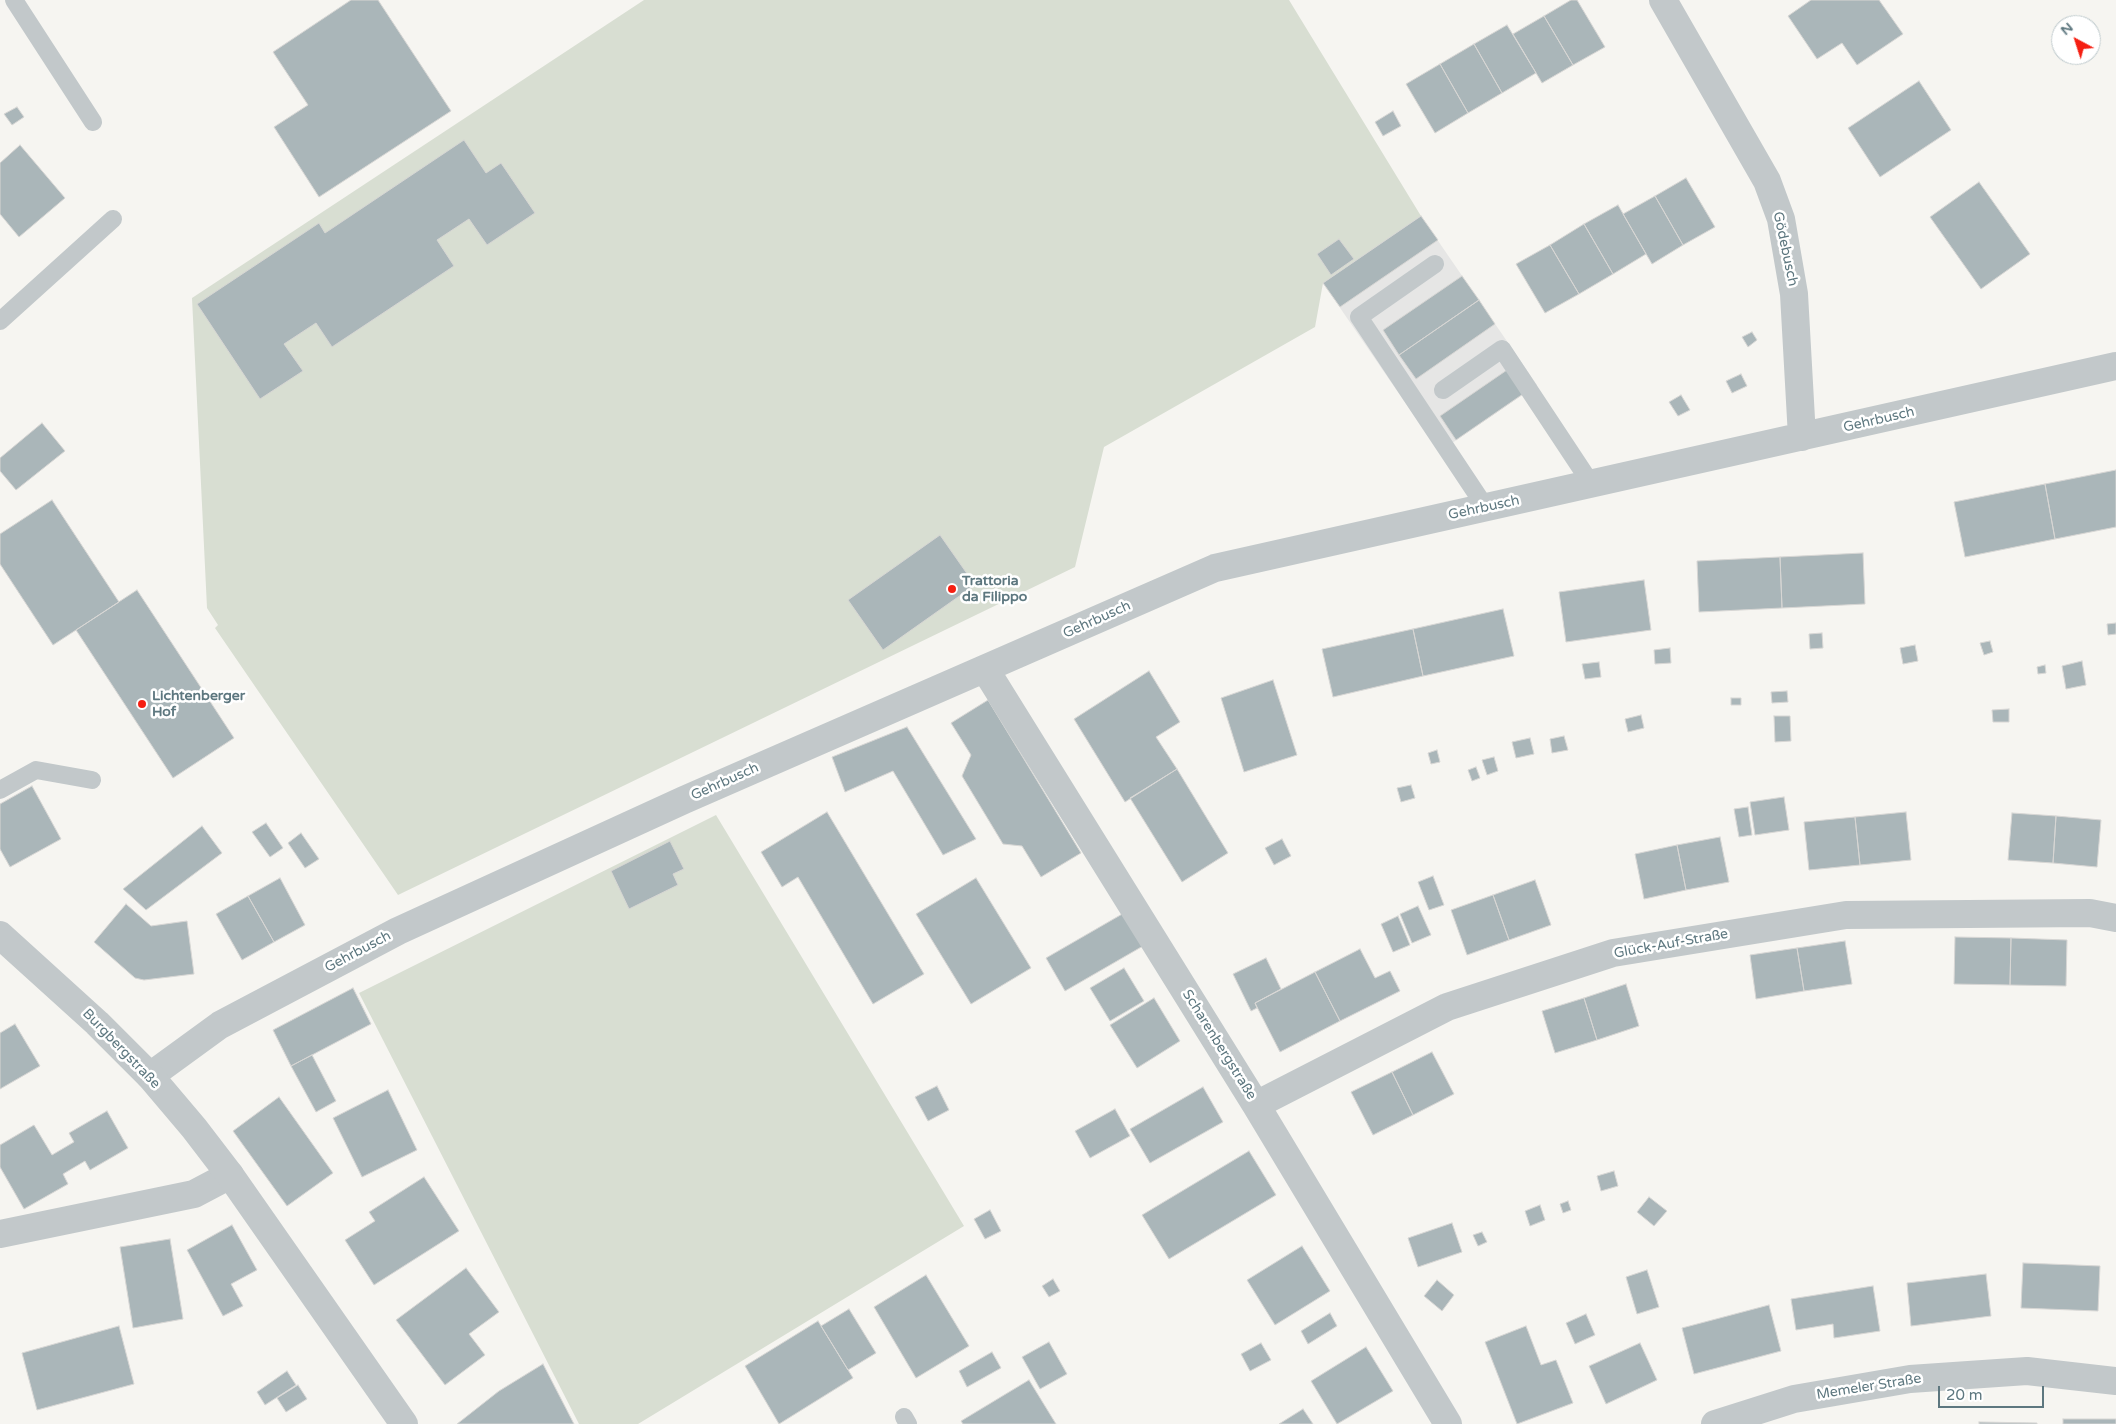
<!DOCTYPE html>
<meta charset="utf-8">
<style>
body{margin:0}
#map{position:relative;width:2116px;height:1424px;overflow:hidden;background:#f6f5f1;font-family:"Varela Round",sans-serif}
canvas{display:block}
.north{position:absolute;left:2051px;top:15px;width:50px;height:50px;box-sizing:border-box;background:#fff;border:1px solid #bec9cc;border-radius:50%;rotate:320deg;font-size:14px;font-weight:700;line-height:20px;text-align:center;color:#5d777f}
.north::after{content:'';display:block;margin:auto;width:18px;height:22px;background:#f51f12;clip-path:polygon(50% 0,100% 100%,50% 72%,0 100%)}
.scale{position:absolute;left:1938px;top:1386px;width:106px;height:22px;box-sizing:border-box;border:2px solid #5d777f;border-top:0;padding-left:6px;font-size:15px;line-height:18px;white-space:nowrap;color:#5d777f;-webkit-text-stroke:4px #fff;paint-order:stroke}
</style>
<div id="map">
<canvas width="2116" height="1424"></canvas>
<div class="north">N</div>
<div class="scale">20 m</div>
</div>
<script>
const ctx = document.querySelector('canvas').getContext('2d');
ctx.lineJoin = 'round';
function fill(path, color) { ctx.fillStyle = color; ctx.fill(path, 'evenodd'); }
const poly = rows => new Path2D(rows.map(r => 'M' + r).join(''));
function strokePath(path, color, width, dash) { ctx.strokeStyle = color; ctx.lineWidth = width; ctx.lineCap = dash ? 'butt' : 'round'; ctx.setLineDash(dash || []); ctx.stroke(path); }
function write(font, color, halo, rows, align = 'center') {
  ctx.font = font + ' "Varela Round",sans-serif'; ctx.lineWidth = 5; ctx.setLineDash([]); ctx.textBaseline = 'middle'; ctx.strokeStyle = halo; ctx.fillStyle = color; for (const [text, x, y, turn = 0] of rows) {
    ctx.save(); ctx.translate(x, y); ctx.rotate((+turn || 0) * Math.PI / 180); ctx.textAlign = isNaN(turn) ? turn : align; if (halo) ctx.strokeText(text, 0, 0); ctx.fillText(text, 0, 0); ctx.restore();
  }
}
fill(poly([
 [1421,216,1537,385,1439,452,1323,283]
]), '#e6e6e5');
fill(poly([
 [644,0,1289,0,1421,216,1323,283,1315,327,1104,447,1075,567,398,895,215,628,218,625,207,608,192,298],
 [716,815,964,1226,638,1424,579,1424,359,993]
]), '#d8ded2');
const building = poly([
 [351,0,378,0,451,111,319,197,274,127,308,105,273,52,351,0],
 [1571,0,1577,0,1605,47,1573,65,1544,16,1571,0],
 [1811,0,1879,0,1903,34,1857,65,1842,43,1817,59,1788,16,1811,0],
 [1544,16,1573,65,1542,83,1513,34,1544,16],
 [1507,25,1536,73,1502,93,1474,44,1507,25],
 [1474,44,1502,93,1468,113,1440,64,1474,44],
 [1440,64,1468,113,1435,133,1406,84,1440,64],
 [1919,81,1951,130,1880,177,1848,128,1919,81],
 [17,107,24,117,12,125,4,114,17,107],
 [1393,111,1401,126,1383,136,1375,122,1393,111],
 [464,140,486,173,501,163,535,213,487,245,469,219,437,240,454,266,332,347,316,323,284,344,303,371,260,399,197,304,319,223,325,233,464,140],
 [20,145,65,198,19,237,0,214,0,163,20,145],
 [1686,178,1715,227,1683,245,1655,196,1686,178],
 [1979,182,2030,254,1981,289,1930,217,1979,182],
 [1655,196,1683,245,1652,264,1623,214,1655,196],
 [1618,205,1646,254,1613,274,1584,224,1618,205],
 [1421,216,1438,240,1340,307,1323,283,1421,216],
 [1584,224,1613,274,1579,294,1550,245,1584,224],
 [1339,239,1354,259,1331,275,1317,254,1339,239],
 [1550,245,1579,294,1545,313,1516,264,1550,245],
 [1462,276,1479,300,1399,355,1383,330,1462,276],
 [1479,300,1495,324,1416,379,1399,355,1479,300],
 [1752,332,1757,340,1748,347,1742,337,1752,332],
 [1507,370,1523,394,1456,440,1440,416,1507,370],
 [1741,374,1747,386,1732,393,1726,381,1741,374],
 [1681,395,1690,410,1678,416,1669,402,1681,395],
 [42,423,65,451,16,490,0,471,0,458,42,423],
 [2116,470,2116,527,2055,539,2045,484,2116,470],
 [2045,484,2055,539,1965,557,1954,502,2045,484],
 [52,500,119,602,53,645,0,564,0,534,52,500],
 [940,535,975,585,883,650,848,600,940,535],
 [1863,553,1865,604,1782,608,1780,557,1863,553],
 [1780,557,1782,608,1699,612,1697,561,1780,557],
 [1644,580,1651,630,1566,642,1559,592,1644,580],
 [137,590,234,738,173,778,76,630,137,590],
 [1503,609,1514,656,1423,676,1413,629,1503,609],
 [2116,623,2116,634,2108,635,2107,624,2116,623],
 [1413,629,1423,676,1333,697,1322,649,1413,629],
 [1822,633,1823,648,1810,649,1809,634,1822,633],
 [1990,641,1993,652,1984,655,1980,643,1990,641],
 [1915,645,1918,661,1903,664,1900,648,1915,645],
 [1670,648,1671,663,1655,664,1654,650,1670,648],
 [2082,661,2086,685,2066,689,2062,666,2082,661],
 [1599,662,1601,677,1585,679,1582,664,1599,662],
 [2045,665,2046,673,2038,674,2037,667,2045,665],
 [1149,671,1180,722,1156,737,1177,769,1125,802,1074,719,1149,671],
 [1273,680,1297,755,1244,772,1221,698,1273,680],
 [1787,691,1788,702,1772,703,1771,692,1787,691],
 [1731,698,1741,698,1741,705,1731,705,1731,698],
 [988,700,1081,853,1041,877,1022,846,1003,844,962,776,971,755,951,723,988,700],
 [2009,709,2009,722,1993,722,1992,710,2009,709],
 [1641,715,1644,728,1628,732,1625,719,1641,715],
 [1774,716,1790,716,1791,741,1775,742,1774,716],
 [907,727,976,839,943,855,893,771,845,792,832,757,907,727],
 [1564,736,1568,750,1552,753,1550,739,1564,736],
 [1530,738,1534,754,1516,758,1512,742,1530,738],
 [1437,750,1440,762,1431,764,1428,753,1437,750],
 [1494,757,1498,771,1487,775,1482,760,1494,757],
 [1476,767,1480,778,1472,781,1468,770,1476,767],
 [1177,769,1228,853,1182,882,1130,798,1177,769],
 [1411,785,1415,798,1401,802,1397,788,1411,785],
 [32,786,61,839,10,867,0,849,0,804,32,786],
 [1784,797,1789,830,1755,835,1750,802,1784,797],
 [1748,807,1752,835,1739,837,1734,809,1748,807],
 [827,812,924,974,873,1004,798,877,782,887,761,852,827,812],
 [1906,812,1911,860,1860,865,1855,817,1906,812],
 [2012,813,2056,816,2053,863,2008,860,2012,813],
 [2056,816,2101,820,2097,867,2053,863,2056,816],
 [1855,817,1860,865,1809,870,1804,822,1855,817],
 [266,823,283,848,270,857,252,832,266,823],
 [202,826,222,853,146,910,123,889,202,826],
 [301,833,319,859,305,868,288,843,301,833],
 [1720,837,1729,882,1686,890,1677,845,1720,837],
 [1282,839,1291,856,1274,865,1265,848,1282,839],
 [670,841,684,869,673,874,678,885,629,909,611,871,670,841],
 [1677,845,1686,890,1644,899,1635,854,1677,845],
 [1433,876,1444,905,1429,910,1418,882,1433,876],
 [280,878,305,925,274,942,248,896,280,878],
 [976,878,1031,968,971,1004,916,914,976,878],
 [1535,880,1551,925,1509,940,1493,895,1535,880],
 [1493,895,1509,940,1467,955,1451,910,1493,895],
 [248,896,274,942,242,960,216,914,248,896],
 [126,904,151,926,187,921,194,974,144,980,135,978,94,942,126,904],
 [1418,906,1431,935,1412,943,1400,914,1418,906],
 [1124,913,1143,946,1065,991,1046,958,1124,913],
 [1398,916,1410,945,1393,952,1381,924,1398,916],
 [1955,937,2011,938,2010,985,1954,984,1955,937],
 [2011,938,2067,940,2066,986,2010,985,2011,938],
 [1845,941,1852,984,1804,991,1797,948,1845,941],
 [1797,948,1804,991,1756,999,1750,955,1797,948],
 [1360,949,1375,978,1390,971,1400,991,1340,1021,1315,972,1360,949],
 [1266,958,1281,989,1255,1003,1257,1008,1251,1011,1233,974,1266,958],
 [1124,968,1144,1001,1110,1021,1090,988,1124,968],
 [1315,972,1340,1021,1280,1052,1255,1003,1315,972],
 [1626,984,1639,1026,1597,1040,1584,998,1626,984],
 [353,988,371,1024,291,1066,273,1030,353,988],
 [1154,998,1180,1041,1137,1068,1110,1025,1154,998],
 [1584,998,1597,1040,1555,1053,1542,1011,1584,998],
 [15,1024,40,1066,0,1089,0,1033,15,1024],
 [1432,1052,1454,1094,1413,1115,1392,1072,1432,1052],
 [312,1055,336,1101,316,1112,291,1066,312,1055],
 [1392,1072,1413,1115,1373,1135,1351,1092,1392,1072],
 [937,1086,949,1110,928,1121,915,1097,937,1086],
 [1203,1087,1223,1122,1150,1163,1130,1129,1203,1087],
 [388,1090,417,1150,362,1177,333,1118,388,1090],
 [279,1097,333,1173,287,1206,233,1131,279,1097],
 [1115,1109,1130,1136,1090,1158,1075,1131,1115,1109],
 [107,1111,128,1148,90,1170,85,1161,63,1174,68,1184,24,1209,0,1167,0,1145,34,1125,52,1155,74,1142,69,1133,107,1111],
 [1249,1151,1276,1195,1169,1259,1142,1215,1249,1151],
 [1614,1171,1618,1186,1601,1191,1597,1176,1614,1171],
 [424,1177,459,1231,374,1285,345,1240,375,1221,369,1212,424,1177],
 [1649,1197,1667,1211,1654,1226,1637,1212,1649,1197],
 [1568,1201,1571,1210,1563,1213,1560,1204,1568,1201],
 [1540,1205,1545,1220,1530,1226,1525,1211,1540,1205],
 [990,1210,1001,1231,985,1239,974,1219,990,1210],
 [1452,1223,1462,1252,1418,1267,1408,1238,1452,1223],
 [232,1225,257,1270,231,1284,243,1306,223,1316,187,1250,232,1225],
 [1482,1232,1487,1242,1478,1246,1473,1235,1482,1232],
 [170,1239,183,1319,133,1328,120,1247,170,1239],
 [1302,1246,1330,1291,1275,1325,1247,1280,1302,1246],
 [2023,1263,2100,1266,2098,1311,2021,1308,2023,1263],
 [466,1268,499,1312,469,1334,485,1355,445,1385,396,1320,466,1268],
 [1647,1270,1659,1307,1637,1314,1626,1277,1647,1270],
 [1986,1274,1991,1316,1911,1326,1907,1283,1986,1274],
 [926,1275,969,1346,916,1378,874,1307,926,1275],
 [1053,1279,1060,1291,1049,1297,1042,1286,1053,1279],
 [1437,1280,1454,1295,1442,1311,1424,1296,1437,1280],
 [1873,1286,1880,1331,1834,1338,1833,1324,1796,1330,1791,1299,1873,1286],
 [1769,1305,1781,1351,1694,1374,1682,1328,1769,1305],
 [849,1309,876,1353,848,1370,821,1326,849,1309],
 [1330,1313,1337,1326,1308,1344,1301,1331,1330,1313],
 [1586,1314,1595,1335,1575,1344,1566,1323,1586,1314],
 [818,1321,853,1378,779,1424,745,1366,818,1321],
 [119,1326,134,1384,37,1410,22,1353,119,1326],
 [1526,1326,1541,1365,1556,1360,1573,1403,1517,1424,1485,1342,1526,1326],
 [1049,1342,1067,1374,1040,1389,1022,1357,1049,1342],
 [1261,1343,1271,1360,1250,1371,1241,1354,1261,1343],
 [1640,1343,1657,1380,1606,1404,1589,1366,1640,1343],
 [1366,1347,1393,1391,1337,1424,1311,1381,1366,1347],
 [992,1352,1001,1368,967,1387,959,1371,992,1352],
 [543,1364,574,1424,457,1424,499,1391,543,1364],
 [287,1371,296,1385,265,1405,257,1392,287,1371],
 [1029,1380,1056,1424,963,1424,961,1421,1029,1380],
 [298,1385,307,1399,286,1412,277,1398,298,1385],
 [1303,1409,1313,1424,1279,1424,1303,1409],
 [2063,1419,2116,1419,2116,1424,2063,1424,2063,1419],
 [1979,1422,2037,1423,2037,1424,1979,1424,1979,1422]
]);
fill(building, '#aab6b9');
strokePath(building, '#d7d6d4', 1);
strokePath(poly([
 [14,0,93,122],
 [1435,264,1359,317,1486,508],
 [0,321,113,219],
 [1443,390,1502,349,1592,485],
 [0,790,36,770,92,780],
 [904,1417,908,1424]
]), '#c2c8ca', 18);
strokePath(poly([
 [1663,0,1767,181,1781,219,1794,294,1802,437],
 [985,669,1256,1105,1448,1424],
 [150,1076,220,1025,398,931,684,800,1215,568,2116,366],
 [1256,1105,1447,1007,1613,953,1846,915,2090,913,2116,918],
 [0,1234,194,1194,230,1175],
 [1715,1424,1794,1399,1910,1379,2027,1371,2116,1381]
]), '#c2c8ca', 28);
strokePath(poly([
 [0,935,97,1023,150,1076,194,1128,230,1175,404,1424]
]), '#c2c8ca', 28);
for (const [x, y, r, color] of [
 [952,589,5,"#f51f12"],
 [142,704,5,"#f51f12"]
]) { const dot = new Path2D(); dot.arc(x, y, r, 0, 2 * Math.PI); ctx.fillStyle = color; ctx.fill(dot); strokePath(dot, '#fff', 2); }
write('14px', '#5d777f', '#fff', [
 ["Gödebusch",1785,249,78],
 ["Gehrbusch",1879,420,-13],
 ["Gehrbusch",1484,508,-12],
 ["Gehrbusch",1097,620,-24],
 ["Gehrbusch",725,782,-24],
 ["Glück-Auf-Straße",1671,944,-10],
 ["Gehrbusch",358,952,-28],
 ["Scharenbergstraße",1219,1045,58],
 ["Burgbergstraße",121,1049,46],
 ["Memeler Straße",1869,1387,-9]
]);
write('bold 14px', '#5d777f', '#fff', [
 ["Trattoria",962,581],
 ["da Filippo",962,597],
 ["Lichtenberger",152,696],
 ["Hof",152,712]
], 'left');
</script>
